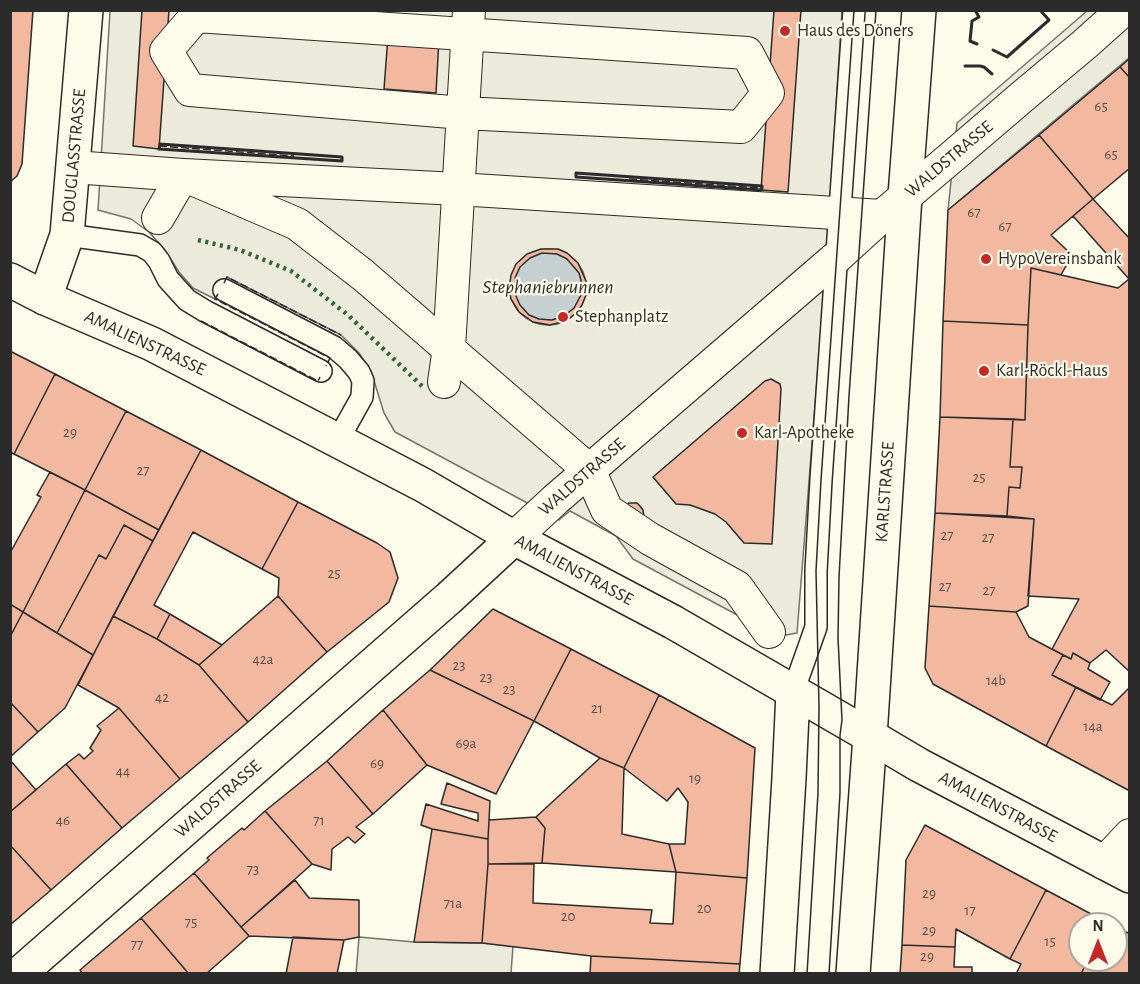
<!DOCTYPE html>
<meta charset="utf-8">
<style>
body{margin:0}
#map{position:relative;width:1140px;height:984px;overflow:hidden;background:#fdfbea;font-family:"Alegreya Sans",sans-serif}
canvas{display:block}
.frame{position:absolute;inset:0;border:12px solid #2b2b2b;pointer-events:none}
.north{position:absolute;left:1068px;top:912px;width:60px;height:60px;box-sizing:border-box;background:#fdfbea;border:2px solid #a9a89e;border-radius:50%;rotate:0deg;font-size:16px;font-weight:700;line-height:24px;text-align:center;color:#2b2b2b}
.north::after{content:'';display:block;margin:auto;width:21px;height:27px;background:#c62828;clip-path:polygon(50% 0,100% 100%,50% 72%,0 100%)}
</style>
<div id="map">
<canvas width="1140" height="984"></canvas>
<div class="frame"></div>
<div class="north">N</div>
</div>
<script>
const ctx = document.querySelector('canvas').getContext('2d');
ctx.lineJoin = 'round';
function fill(path, color) { ctx.fillStyle = color; ctx.fill(path, 'evenodd'); }
const poly = rows => new Path2D(rows.map(r => 'M' + r).join(''));
function strokePath(path, color, width, dash) { ctx.strokeStyle = color; ctx.lineWidth = width; ctx.lineCap = dash ? 'butt' : 'round'; ctx.setLineDash(dash || []); ctx.stroke(path); }
function write(font, color, halo, rows, align = 'center') {
  ctx.font = font + ' "Alegreya Sans",sans-serif'; ctx.lineWidth = 4.5; ctx.setLineDash([]); ctx.textBaseline = 'middle'; ctx.strokeStyle = halo; ctx.fillStyle = color; for (const [text, x, y, turn = 0] of rows) {
    ctx.save(); ctx.translate(x, y); ctx.rotate((+turn || 0) * Math.PI / 180); ctx.textAlign = isNaN(turn) ? turn : align; if (halo) ctx.strokeText(text, 0, 0); ctx.fillText(text, 0, 0); ctx.restore();
  }
}
const parking = poly([
 [110,11,842,11,826,266,797,633,786,635,769,632,633,559,616,536,570,511,559,520,395,432,384,413,371,371,359,353,341,335,227,277,215,299,193,288,179,272,165,250,149,232,131,219,98,210,110,11],
 [1087,11,1129,11,1129,58,948,210,957,123,1087,11],
 [359,937,414,942,482,943,513,946,511,973,356,974,359,937]
]);
fill(parking, '#eceadb');
strokePath(parking, '#74746e', 1.5);
const water = poly([
 '510 287a38 38 0 1 1 76 0a38 38 0 1 1-76 0Z'
]);
fill(water, '#c7d0d0');
strokePath(water, '#74746e', 1.5);
const building = poly([
 [10,10,33,10,22,164,17,176,10,182,10,10],
 [142,10,169,10,159,149,133,146,142,10],
 [774,10,801,10,788,192,761,190,774,10],
 [388,36,439,39,436,93,384,89,388,36],
 [1130,58,1130,78,1120,67,1130,58],
 [1120,67,1130,78,1130,168,1093,199,1039,135,1120,67],
 [1039,135,1093,199,1051,235,1072,255,1061,275,1031,268,1028,325,943,321,948,210,1039,135],
 [1093,199,1130,239,1130,672,1106,650,1090,663,1073,653,1071,659,1052,649,1079,599,1028,596,1034,519,1007,516,1009,487,1020,488,1022,467,1010,467,1013,419,1025,420,1028,325,1031,268,1118,288,1129,279,1073,216,1093,199],
 [541,249,558,249,567,253,578,263,586,281,586,295,582,305,576,313,566,321,550,325,533,322,519,312,511,299,509,290,511,275,516,264,527,254,541,249],
 [542,253,557,254,567,259,579,273,582,284,581,295,574,308,564,316,552,320,539,319,529,315,520,305,515,294,515,278,520,267,530,258,542,253],
 [943,321,1028,325,1025,420,940,417,943,321],
 [10,351,55,374,14,454,10,452,10,351],
 [55,374,126,411,85,490,14,454,55,374],
 [771,379,780,384,781,389,772,544,744,543,726,522,715,514,690,505,676,504,653,477,765,381,771,379],
 [126,411,201,450,159,530,85,490,126,411],
 [940,417,1013,419,1010,467,1022,467,1020,488,1009,487,1007,516,935,513,940,417],
 [201,450,298,502,262,569,193,532,154,605,170,614,157,639,113,616,201,450],
 [50,472,85,490,23,612,10,604,10,553,41,497,37,495,50,472],
 [85,490,159,530,153,541,124,525,106,559,99,555,57,633,23,612,85,490],
 [298,502,377,543,390,552,398,578,389,602,327,652,278,596,279,578,262,569,298,502],
 [629,503,637,503,640,506,643,510,644,517,626,505,629,503],
 [935,513,1034,519,1028,606,1016,612,929,606,935,513],
 [124,525,153,541,93,655,57,633,99,555,106,559,124,525],
 [278,596,327,652,248,722,199,665,278,596],
 [10,604,23,612,10,637,10,604],
 [929,606,1016,612,1029,637,1063,655,1052,675,1076,687,1046,746,933,684,925,668,929,606],
 [493,609,571,649,534,721,430,670,493,609],
 [23,612,93,655,65,708,38,732,10,702,10,637,23,612],
 [170,614,222,645,199,665,157,639,170,614],
 [113,616,157,639,199,665,248,722,180,779,119,708,78,685,113,616],
 [571,649,659,695,624,768,600,758,534,721,571,649],
 [1073,653,1090,663,1088,669,1110,682,1100,700,1052,675,1063,655,1071,659,1073,653],
 [430,670,534,721,496,794,427,765,383,710,430,670],
 [1076,687,1112,705,1130,687,1130,788,1128,790,1046,746,1076,687],
 [659,695,755,748,747,878,676,872,669,844,685,844,688,802,678,788,667,801,624,768,659,695],
 [10,702,38,732,10,757,10,702],
 [119,708,180,779,122,828,66,764,79,754,84,759,93,751,90,748,101,730,97,726,119,708],
 [383,710,427,765,373,814,327,761,383,710],
 [600,758,624,768,622,834,669,844,676,872,542,863,545,828,536,817,600,758],
 [10,760,36,790,10,812,10,760],
 [327,761,373,814,356,827,365,834,355,843,348,837,332,849,331,870,312,864,265,811,327,761],
 [66,764,122,828,51,890,10,845,10,812,66,764],
 [447,783,490,801,488,839,432,829,421,825,426,804,478,821,478,813,441,804,447,783],
 [265,811,312,864,241,927,194,873,209,860,207,858,242,828,244,830,265,811],
 [536,817,545,828,542,863,488,864,488,839,489,820,536,817],
 [925,825,1046,890,1010,959,956,929,955,947,902,945,906,860,925,825],
 [432,829,488,839,488,864,482,943,414,942,432,829],
 [10,845,51,890,10,925,10,845],
 [488,864,534,864,533,903,652,910,650,923,673,924,676,872,747,878,740,964,591,956,482,943,488,864],
 [194,873,249,936,206,974,189,974,141,918,194,873],
 [295,880,309,898,359,900,359,937,344,940,249,936,241,927,295,880],
 [1046,890,1108,923,1107,924,1080,924,1080,960,1088,960,1081,974,1016,974,1021,964,1010,959,1046,890],
 [141,918,189,974,83,974,80,970,141,918],
 [1116,927,1130,934,1130,974,1081,974,1088,960,1116,960,1116,927],
 [293,937,344,940,337,974,286,974,293,937],
 [902,945,955,947,954,967,972,967,972,974,900,974,902,945],
 [591,956,740,964,739,974,590,974,591,956]
]);
fill(building, '#f2b8a0');
strokePath(building, '#2b2b2b', 1.5);
const service = poly([
 [67,235,140,245,152,252,159,261,168,279,187,300,205,311,321,371],
 [224,290,334,347,348,359,359,372,363,381,362,397,338,440],
 [793,692,816,627,816,571,821,480,854,10]
]);
const pedestrian = poly([
 [196,16,747,53,768,93,741,127,463,113,190,90,166,51,196,16],
 [73,167,183,175,458,189,882,216],
 [158,218,183,175,297,224,363,275,589,470,607,510,650,539,737,587,769,632],
 [444,382,449,348,469,10],
 [514,538,556,499,838,256,882,216,953,156,1023,96,1085,44,1123,10],
 [1104,863,1130,835]
]);
const minor = poly([
 [45,298,67,235,86,10],
 [870,736,919,765,1130,876],
 [19,974,449,598,514,538]
]);
const tertiary = poly([
 [870,736,905,196,919,10]
]);
const secondary = poly([
 [10,280,45,298,152,344,423,485,514,538,673,622,870,736,853,974],
 [777,974,789,778,793,692]
]);
strokePath(service, '#2b2b2b', 24);
strokePath(pedestrian, '#2b2b2b', 34);
strokePath(minor, '#2b2b2b', 36);
strokePath(tertiary, '#2b2b2b', 36);
strokePath(secondary, '#2b2b2b', 36);
strokePath(service, '#fdfbea', 21);
strokePath(pedestrian, '#fdfbea', 32);
strokePath(minor, '#fdfbea', 33);
strokePath(tertiary, '#fdfbea', 33);
strokePath(secondary, '#fdfbea', 33);
strokePath(poly([
 [807,974,818,793,819,707,816,571,821,480,854,10],
 [829,974,840,793,840,735,842,720,838,638,839,577,849,396,876,10]
]), '#2b2b2b', 1.5);
strokePath(poly([
 [198,240,240,250,291,271,348,315,425,389]
]), '#34623c', 4.5, [3, 4.5]);
strokePath(poly([
 [159,146,294,156],
 [629,179,762,188],
 [224,283,227,277,341,335],
 [218,294,215,299,330,358,326,366],
 [201,321,318,381,320,377]
]), '#2b2b2b', 1.5, [8, 3]);
strokePath(poly([
 [975,10,979,17,972,21,970,41,977,44],
 [993,50,1007,57,1049,20,1040,10],
 [965,66,980,66,984,67,992,74],
 [160,144,342,157,342,161,159,149,160,144],
 [576,173,762,186,762,188,761,190,576,177,576,173]
]), '#2b2b2b', 3);
for (const [x, y, r, color] of [
 [785,31,6,"#c62828"],
 [986,259,6,"#c62828"],
 [563,317,6,"#c62828"],
 [984,371,6,"#c62828"],
 [742,433,6,"#c62828"]
]) { const dot = new Path2D(); dot.arc(x, y, r, 0, 2 * Math.PI); ctx.fillStyle = color; ctx.fill(dot); strokePath(dot, '#fdfbea', 2); }
write('15px', '#5d4e48', null, [
 ["65",1101,106],
 ["65",1111,154],
 ["67",974,212],
 ["67",1005,226],
 ["29",70,432],
 ["27",143,470],
 ["25",979,477],
 ["27",947,535],
 ["27",988,537],
 ["25",334,573],
 ["27",945,586],
 ["27",989,590],
 ["42a",263,659],
 ["23",459,665],
 ["23",486,677],
 ["14b",996,680],
 ["23",509,689],
 ["42",162,697],
 ["21",597,708],
 ["14a",1093,726],
 ["69a",466,743],
 ["69",377,763],
 ["44",123,771],
 ["19",695,778],
 ["46",63,820],
 ["71",319,820],
 ["73",253,869],
 ["29",929,893],
 ["71a",453,903],
 ["20",704,908],
 ["17",970,910],
 ["20",568,916],
 ["75",191,922],
 ["29",929,930],
 ["15",1050,941],
 ["77",137,944],
 ["29",927,956]
]);
write('18px', '#2b2b2b', '#fdfbea', [
 ["Haus des Döners",797,31],
 ["HypoVereinsbank",998,259],
 ["Stephanplatz",575,317],
 ["Karl-Röckl-Haus",996,371],
 ["Karl-Apotheke",754,433]
], 'left');
write('18px', '#2b2b2b', '#fdfbea', [
 ["DOUGLASSTRASSE",74,156,-85],
 ["WALDSTRASSE",949,159,-40],
 ["AMALIENSTRASSE",145,343,25],
 ["WALDSTRASSE",582,477,-41],
 ["KARLSTRASSE",885,492,-86],
 ["AMALIENSTRASSE",574,570,28],
 ["WALDSTRASSE",218,799,-41],
 ["AMALIENSTRASSE",998,807,28]
]);
write('italic 20px', '#2b2b2b', '#fdfbea', [
 ["Stephaniebrunnen",548,287]
]);
</script>
